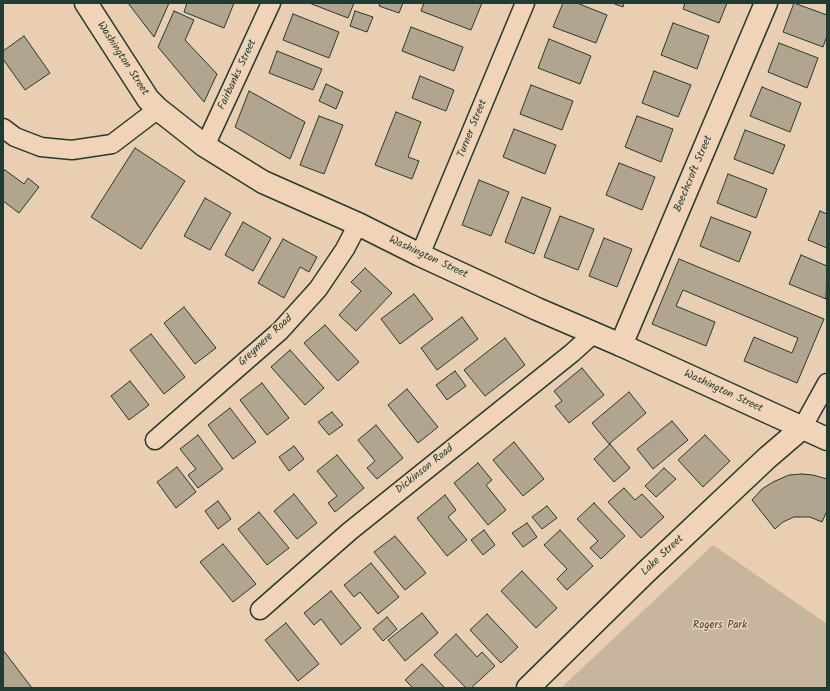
<!DOCTYPE html>
<style>
body{margin:0}
#map{position:relative;width:830px;height:691px;overflow:hidden;background:#e9ceb2;font-family:Kalam,sans-serif}
canvas{display:block}
.frame{position:absolute;inset:0;border:4px solid #1f3d34;pointer-events:none}
</style>
<div id="map">
<canvas width="830" height="691"></canvas>
<div class="frame"></div>
</div>
<script>
const ctx = document.querySelector('canvas').getContext('2d');
ctx.lineJoin = 'round';
function fill(path, color) { ctx.fillStyle = color; ctx.fill(path, 'evenodd'); }
const poly = rows => new Path2D(rows.map(r => 'M' + r).join(''));
function strokePath(path, color, width, dash) { ctx.strokeStyle = color; ctx.lineWidth = width; ctx.lineCap = dash ? 'butt' : 'round'; ctx.setLineDash(dash || []); ctx.stroke(path); }
function write(font, color, halo, rows, align = 'center') {
  ctx.font = font + ' Kalam,sans-serif'; ctx.lineWidth = 3; ctx.setLineDash([]); ctx.textBaseline = 'middle'; ctx.strokeStyle = halo; ctx.fillStyle = color; for (const [text, x, y, turn = 0] of rows) {
    ctx.save(); ctx.translate(x, y); ctx.rotate((+turn || 0) * Math.PI / 180); ctx.textAlign = isNaN(turn) ? turn : align; if (halo) ctx.strokeText(text, 0, 0); ctx.fillText(text, 0, 0); ctx.restore();
  }
}
fill(poly([
 [713,545,827,624,827,688,561,688]
]), '#c7b69d');
const building = poly([
 [128,3,151,3,152,4,153,3,169,3,154,37,128,3],
 [187,3,234,3,224,28,184,12,187,3],
 [309,3,354,3,348,18,309,3],
 [380,3,403,3,399,13,379,6,380,3],
 [424,3,482,3,471,30,421,11,424,3],
 [563,3,577,3,607,15,596,43,553,27,563,3],
 [612,3,624,3,623,7,612,3],
 [685,3,727,3,719,23,683,9,685,3],
 [794,3,827,15,827,36,823,47,783,32,794,3],
 [174,11,194,20,185,40,217,74,204,102,158,47,174,11],
 [355,11,373,17,367,32,350,26,355,11],
 [293,14,339,32,329,58,283,40,293,14],
 [673,23,709,36,697,69,661,55,673,23],
 [411,27,463,47,454,71,402,51,411,27],
 [24,36,50,73,25,90,3,59,3,51,24,36],
 [549,39,591,56,580,84,538,68,549,39],
 [779,43,818,58,807,88,768,72,779,43],
 [277,51,322,69,313,90,269,73,277,51],
 [654,71,691,85,678,117,642,103,654,71],
 [420,76,454,90,446,111,412,98,420,76],
 [326,84,343,92,336,109,319,101,326,84],
 [531,85,573,101,562,130,520,114,531,85],
 [762,87,801,103,790,132,750,116,762,87],
 [249,91,305,122,290,159,235,127,249,91],
 [396,112,421,122,408,157,419,161,412,179,375,165,396,112],
 [319,116,343,125,324,174,300,165,319,116],
 [637,116,673,129,661,162,625,147,637,116],
 [514,129,556,145,545,174,503,157,514,129],
 [745,130,785,145,773,174,734,159,745,130],
 [135,148,185,181,141,249,91,217,135,148],
 [619,163,655,177,642,210,606,195,619,163],
 [5,170,24,184,28,178,39,187,19,213,3,201,3,172,5,170],
 [728,174,767,189,756,218,717,203,728,174],
 [479,180,509,192,491,236,462,225,479,180],
 [522,197,551,208,534,254,505,242,522,197],
 [205,198,231,213,210,250,184,236,205,198],
 [820,211,827,214,827,248,808,240,820,211],
 [560,216,594,229,578,270,544,257,560,216],
 [711,217,751,232,739,262,700,246,711,217],
 [243,222,271,238,253,271,225,255,243,222],
 [604,238,632,249,617,287,589,276,604,238],
 [283,239,317,257,309,272,300,267,284,298,258,283,283,239],
 [801,255,827,266,826,299,789,284,801,255],
 [679,259,824,319,797,383,744,361,754,337,792,353,798,338,683,290,676,306,715,322,706,346,652,324,679,259],
 [365,268,392,293,356,331,339,315,361,291,351,282,365,268],
 [414,294,433,319,400,344,381,319,414,294],
 [184,307,216,348,195,364,164,323,184,307],
 [462,317,478,339,437,370,421,348,462,317],
 [325,325,359,362,338,381,304,343,325,325],
 [151,334,185,377,164,394,130,350,151,334],
 [505,338,525,365,485,396,464,370,505,338],
 [290,350,324,388,305,405,271,367,290,350],
 [582,368,604,395,569,423,555,406,562,401,554,391,582,368],
 [455,371,466,386,447,400,436,385,455,371],
 [130,381,149,405,129,420,111,396,130,381],
 [262,383,289,418,267,435,240,400,262,383],
 [407,389,438,427,418,443,388,405,407,389],
 [629,392,646,413,609,444,592,423,629,392],
 [230,408,256,442,233,459,208,425,230,408],
 [332,412,343,425,329,435,318,422,332,412],
 [672,421,688,440,653,469,637,449,672,421],
 [376,425,403,458,377,479,367,468,375,461,358,440,376,425],
 [198,435,223,469,198,488,188,475,196,469,180,449,198,435],
 [705,435,730,461,703,487,678,460,705,435],
 [514,442,544,479,523,496,493,460,514,442],
 [610,444,630,468,614,482,594,459,610,444],
 [294,446,304,459,289,471,279,457,294,446],
 [337,455,364,488,335,512,328,503,337,496,317,471,337,455],
 [478,463,492,480,486,485,506,510,488,525,454,483,478,463],
 [177,467,196,492,176,508,157,482,177,467],
 [664,468,676,479,656,497,645,486,664,468],
 [802,474,813,475,827,479,827,511,822,522,810,517,794,517,783,522,775,529,752,500,762,489,773,482,789,475,802,474],
 [624,488,635,500,642,494,664,517,641,538,608,502,624,488],
 [294,494,317,523,297,539,274,511,294,494],
 [445,495,456,510,448,517,467,540,447,556,417,518,445,495],
 [218,501,231,519,218,529,205,511,218,501],
 [594,503,625,536,601,559,590,548,598,541,577,519,594,503],
 [547,506,557,518,542,529,532,517,547,506],
 [259,512,289,548,267,565,238,529,259,512],
 [527,523,537,537,523,547,512,533,527,523],
 [484,530,495,545,483,555,471,540,484,530],
 [560,530,593,566,567,590,557,579,567,569,544,545,560,530],
 [395,536,426,573,405,590,374,552,395,536],
 [223,544,256,584,233,602,200,562,223,544],
 [371,563,399,597,378,614,360,592,354,597,344,585,371,563],
 [522,571,557,608,536,628,501,591,522,571],
 [331,591,361,628,341,645,321,619,314,625,304,613,331,591],
 [422,613,438,633,405,661,388,640,422,613],
 [487,614,518,647,501,663,470,630,487,614],
 [387,617,397,629,383,641,373,629,387,617],
 [286,623,319,664,298,681,265,640,286,623],
 [456,634,477,657,482,652,495,666,471,688,466,688,434,655,456,634],
 [3,650,32,688,3,688,3,650],
 [422,664,445,688,413,688,405,680,422,664]
]);
fill(building, '#b1a58f');
strokePath(building, '#1f3d34', 1);
const minor = poly([
 [3,128,15,137,41,147,72,150,112,144,158,109],
 [205,146,271,3],
 [420,255,525,3],
 [802,428,827,383],
 [155,440,280,331,318,289,345,249,358,224],
 [260,610,350,531,572,353,593,334]
]);
const tertiary = poly([
 [621,345,766,3],
 [528,688,645,573,767,458,802,428]
]);
const primary = poly([
 [86,3,148,99,158,109,205,146,263,182,358,224,420,255,537,309,621,345,827,439]
]);
strokePath(minor, '#1f3d34', 21);
strokePath(tertiary, '#1f3d34', 25);
strokePath(primary, '#1f3d34', 25);
strokePath(minor, '#f1d4b7', 18);
strokePath(tertiary, '#f1d4b7', 22);
strokePath(primary, '#f1d4b7', 22);
write('11px', '#1f3d34', '#f1d4b7', [
 ["Washington Street",122,59,57],
 ["Fairbanks Street",238,75,-65],
 ["Turner Street",473,129,-68],
 ["Beechcroft Street",694,174,-67],
 ["Washington Street",428,258,25],
 ["Greymere Road",266,341,-43],
 ["Washington Street",723,392,25],
 ["Dickinson Road",425,470,-39],
 ["Lake Street",663,556,-43]
]);
write('11px', '#30493e', '#f1d4b7', [
 ["Rogers Park",720,626]
]);
</script>
